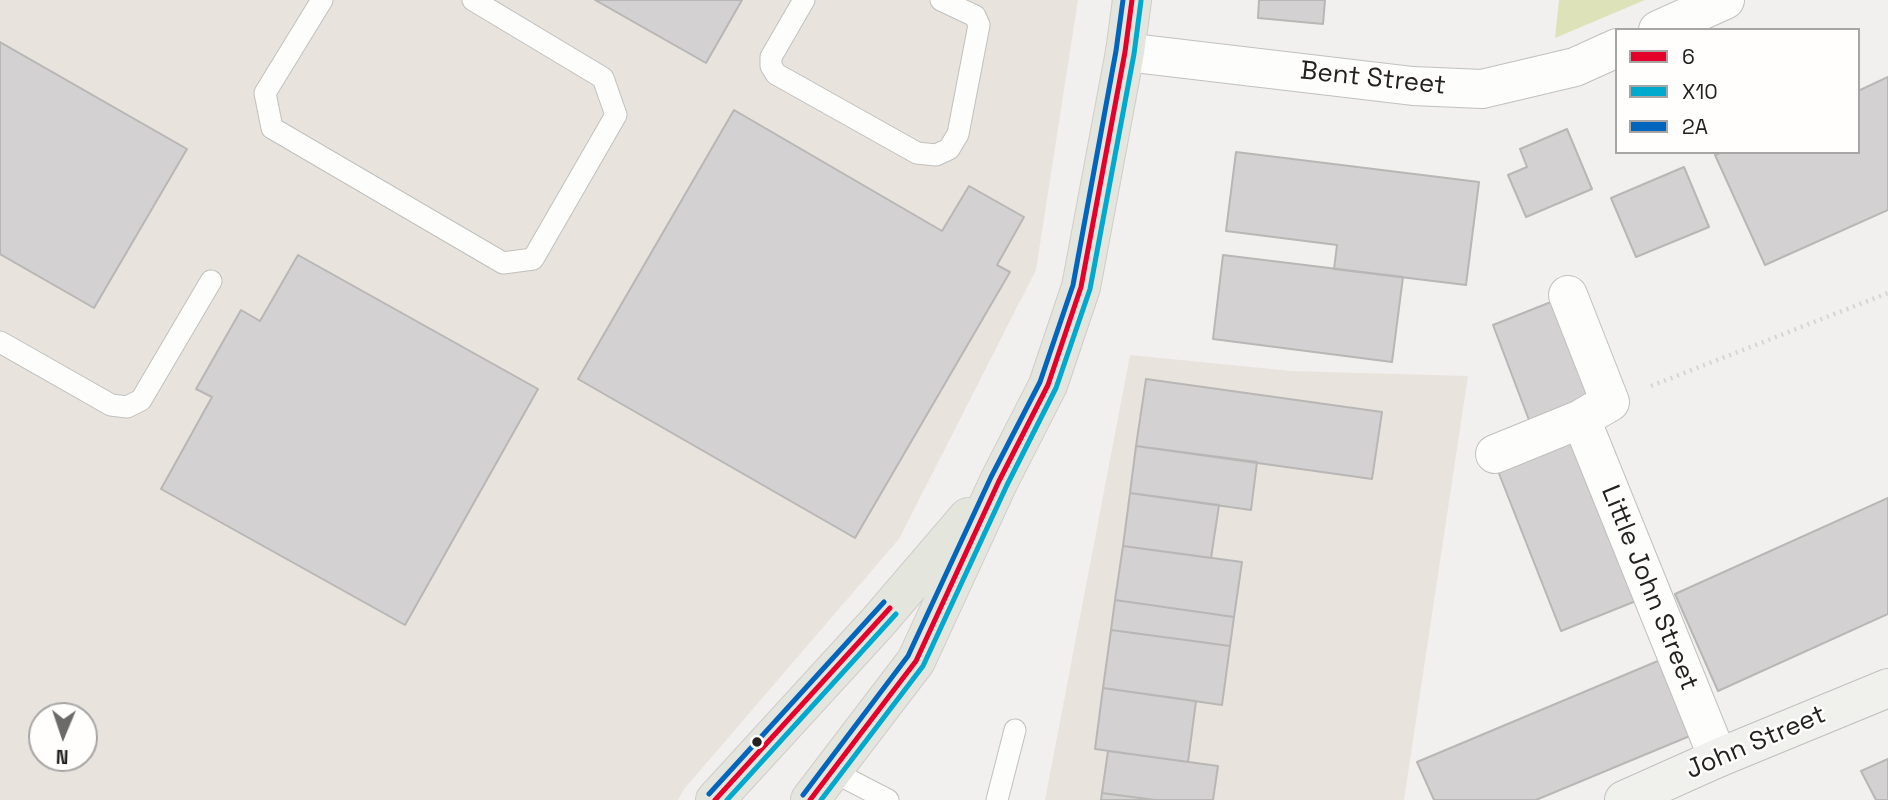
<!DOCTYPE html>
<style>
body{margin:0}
#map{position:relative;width:1888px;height:800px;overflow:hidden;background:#f2f0ee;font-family:"Space Grotesk",sans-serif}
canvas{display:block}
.legend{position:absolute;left:1615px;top:28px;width:245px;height:126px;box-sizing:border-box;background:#fffefd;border:2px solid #a7a6a5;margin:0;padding:9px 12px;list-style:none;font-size:21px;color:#232221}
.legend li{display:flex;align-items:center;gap:14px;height:35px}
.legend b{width:35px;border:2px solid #a7a6a5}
.north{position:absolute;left:28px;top:702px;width:70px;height:70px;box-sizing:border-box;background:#fffefd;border:2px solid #a7a6a5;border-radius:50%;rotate:182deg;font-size:19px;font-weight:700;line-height:28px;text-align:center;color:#232221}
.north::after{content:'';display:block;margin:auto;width:24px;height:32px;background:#6b6a69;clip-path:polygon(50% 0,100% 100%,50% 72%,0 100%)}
</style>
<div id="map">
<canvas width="1888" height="800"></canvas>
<ul class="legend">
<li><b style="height:9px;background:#e4002b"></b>6</li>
<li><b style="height:9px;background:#00a9ce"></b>X10</li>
<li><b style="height:9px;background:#0065bd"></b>2A</li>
</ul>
<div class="north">N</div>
</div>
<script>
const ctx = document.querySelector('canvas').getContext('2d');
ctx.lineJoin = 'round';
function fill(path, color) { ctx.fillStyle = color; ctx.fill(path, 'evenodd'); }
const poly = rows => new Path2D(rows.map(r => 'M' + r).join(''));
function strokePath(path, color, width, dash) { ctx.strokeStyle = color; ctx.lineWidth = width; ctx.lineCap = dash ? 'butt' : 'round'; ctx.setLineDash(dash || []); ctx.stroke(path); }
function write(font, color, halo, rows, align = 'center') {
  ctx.font = font + ' "Space Grotesk",sans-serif'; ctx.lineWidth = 5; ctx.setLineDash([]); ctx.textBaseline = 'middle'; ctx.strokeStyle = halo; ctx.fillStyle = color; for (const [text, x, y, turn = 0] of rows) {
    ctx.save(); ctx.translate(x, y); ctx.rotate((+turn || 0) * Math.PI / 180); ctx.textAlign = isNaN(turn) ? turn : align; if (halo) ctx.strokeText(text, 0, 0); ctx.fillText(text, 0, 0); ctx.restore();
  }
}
fill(poly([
 [0,0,1078,0,1036,270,899,539,685,788,678,800,0,800],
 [42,716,84,716,84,758,42,758],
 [1130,355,1292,371,1468,376,1404,800,1045,800]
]), '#e8e3dd');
fill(poly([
 [1559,0,1645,0,1555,38]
]), '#dde2b8');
const building = poly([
 [595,0,742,0,706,63,595,0],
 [1259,0,1325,0,1323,24,1258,18,1259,0],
 [0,42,187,149,94,308,0,254,0,42],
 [1888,77,1888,210,1765,265,1715,155,1722,152,1858,152,1858,91,1888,77],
 [734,110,942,231,969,186,1024,217,997,265,1010,272,855,538,578,379,734,110],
 [1567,129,1592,189,1526,217,1508,175,1527,167,1520,149,1567,129],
 [1236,152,1479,182,1466,285,1334,269,1337,245,1226,231,1236,152],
 [1684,167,1709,227,1636,257,1611,198,1684,167],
 [298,255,538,389,405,625,161,489,212,397,196,389,241,310,260,321,298,255],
 [1223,255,1403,277,1392,362,1213,339,1223,255],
 [1556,300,1593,395,1529,420,1493,325,1556,300],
 [1146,379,1382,412,1372,479,1136,446,1146,379],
 [1571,437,1636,601,1561,631,1496,466,1571,437],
 [1136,446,1257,462,1251,510,1130,493,1136,446],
 [1130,493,1219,505,1211,558,1123,546,1130,493],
 [1888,498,1888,614,1718,691,1675,594,1888,498],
 [1123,546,1242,562,1234,617,1115,600,1123,546],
 [1115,600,1234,617,1230,646,1111,630,1115,600],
 [1111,630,1230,646,1222,705,1103,688,1111,630],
 [1665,658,1697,733,1536,800,1434,800,1417,762,1665,658],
 [1103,688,1196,701,1188,762,1095,749,1103,688],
 [1108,751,1218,766,1213,800,1155,800,1102,793,1108,751],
 [1888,759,1888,800,1876,800,1861,771,1888,759],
 [1102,793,1155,800,1101,800,1102,793]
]);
fill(building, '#d3d1d1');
strokePath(building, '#b8b7b6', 2);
const service = poly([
 [322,0,265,93,272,128,503,263,533,259,616,115,603,78,473,0],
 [804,0,771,57,771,66,776,74,917,153,936,155,949,149,958,134,979,25,975,16,941,0],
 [0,342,111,405,127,407,141,400,211,281],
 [832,771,888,800],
 [997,800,1015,730]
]);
const minor = poly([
 [1658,30,1725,0],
 [1125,52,1413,86,1482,89,1575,67,1617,48],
 [1581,419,1718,758],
 [1495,454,1581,419,1610,402,1568,295]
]);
const secondary = poly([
 [1624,800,1718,758,1888,688]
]);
const primary = poly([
 [715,800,878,622,968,517],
 [810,800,916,661,999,481,1048,385,1081,287,1125,52,1132,0]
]);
strokePath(service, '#c0c0be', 23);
strokePath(minor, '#c0c0be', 40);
strokePath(secondary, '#c0c0be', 40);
strokePath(primary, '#cecdcc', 40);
strokePath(poly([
 [1651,386,1888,293]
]), '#d5d5d4', 4.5, [2, 5]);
strokePath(service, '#fdfdfc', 21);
strokePath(minor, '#fdfdfc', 38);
strokePath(secondary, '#f0f1ed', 38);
strokePath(primary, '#e4e5dd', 38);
strokePath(poly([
 [715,800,890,608],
 [810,800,916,661,999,481,1048,385,1081,287,1125,52,1132,0]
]), '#e4002b', 5);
strokePath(poly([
 [727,800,896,614],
 [821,800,923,666,1007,485,1056,388,1090,289,1134,54,1141,1]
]), '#00a9ce', 5);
strokePath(poly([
 [709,794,884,602],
 [803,795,908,656,991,477,1040,382,1073,285,1116,51,1123,0]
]), '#0065bd', 5);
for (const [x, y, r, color] of [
 [757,742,6,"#232221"]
]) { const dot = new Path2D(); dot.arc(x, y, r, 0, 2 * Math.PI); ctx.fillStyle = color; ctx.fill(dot); strokePath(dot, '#fffefd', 2.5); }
write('26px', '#232221', '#fffefd', [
 ["Bent Street",1373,79,6],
 ["Little John Street",1649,588,68],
 ["John Street",1756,743,-23]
]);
</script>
